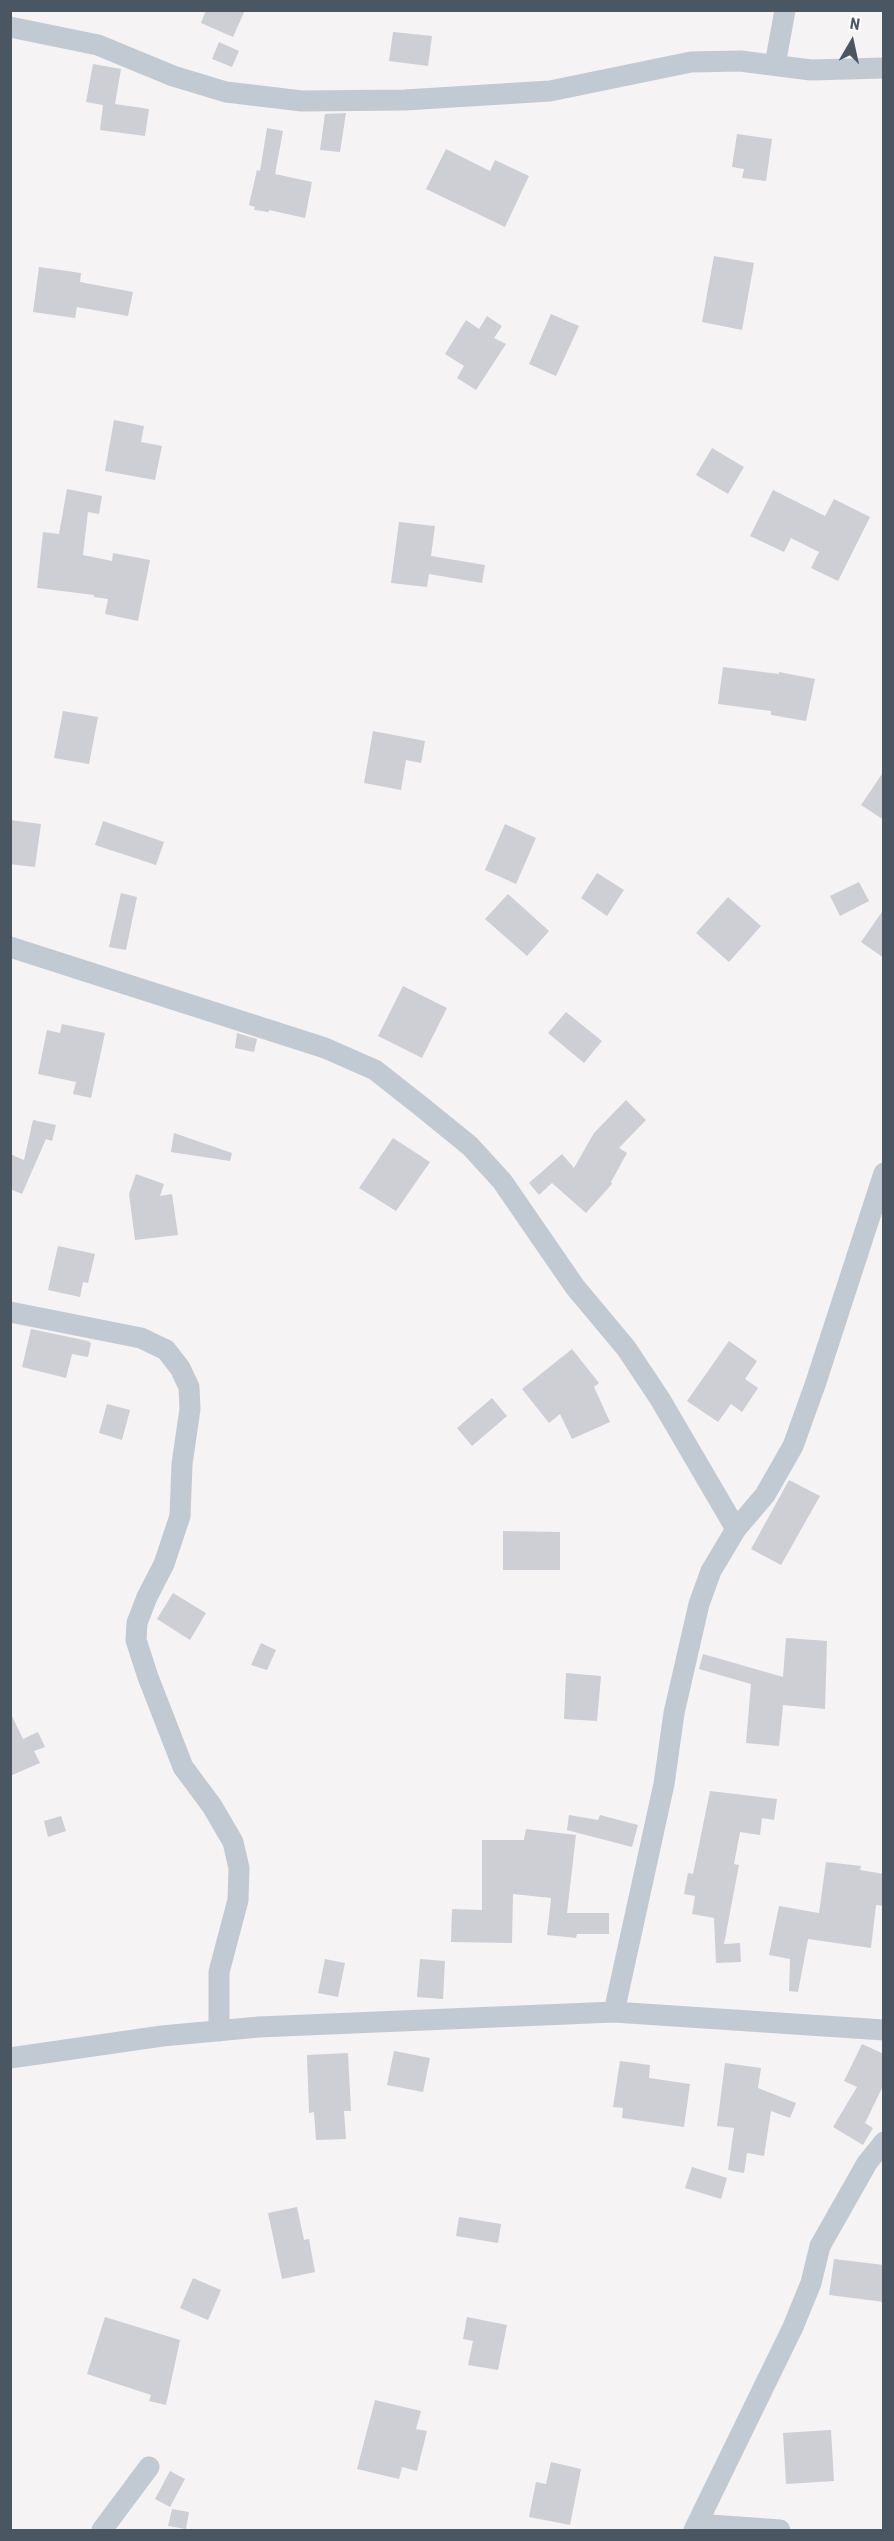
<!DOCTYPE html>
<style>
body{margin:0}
#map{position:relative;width:894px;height:2541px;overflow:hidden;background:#f5f3f3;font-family:"Roboto Condensed",sans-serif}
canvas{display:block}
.frame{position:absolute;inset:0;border:12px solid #4a5661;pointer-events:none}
.north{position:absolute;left:822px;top:12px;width:60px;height:60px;-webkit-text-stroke:4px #fff;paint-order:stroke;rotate:9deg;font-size:16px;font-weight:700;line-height:24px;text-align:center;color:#4a5661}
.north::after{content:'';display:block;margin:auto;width:21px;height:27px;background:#4a5661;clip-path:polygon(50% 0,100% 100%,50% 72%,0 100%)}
</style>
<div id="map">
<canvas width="894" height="2541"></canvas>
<div class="frame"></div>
<div class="north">N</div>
</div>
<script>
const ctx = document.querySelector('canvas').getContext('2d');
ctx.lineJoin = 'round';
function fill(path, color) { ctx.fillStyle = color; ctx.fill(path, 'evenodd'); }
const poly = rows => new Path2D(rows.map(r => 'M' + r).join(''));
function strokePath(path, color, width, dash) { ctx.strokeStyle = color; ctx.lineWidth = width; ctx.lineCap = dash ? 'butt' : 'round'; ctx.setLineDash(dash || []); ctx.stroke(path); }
fill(poly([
 [206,10,245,10,233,37,201,23],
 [393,32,432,36,428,66,389,61],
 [219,42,239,51,232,67,212,59],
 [93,64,121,69,115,104,149,109,145,136,100,130,103,105,86,102],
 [346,113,340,152,320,150,325,114],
 [267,128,283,131,275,174,312,182,305,218,269,210,269,212,254,210,255,207,249,205,257,170,260,171],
 [737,134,772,139,766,181,742,178,744,169,732,167],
 [446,149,490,171,495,160,529,176,505,227,426,189],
 [714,256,754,263,742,330,702,322],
 [39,267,81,273,80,282,133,292,128,316,77,307,75,318,33,312],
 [551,314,579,326,556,376,529,364],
 [487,316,502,326,494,338,506,344,476,390,457,378,464,366,445,354,466,320,479,329],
 [114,420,144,426,141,442,162,446,155,480,105,471],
 [712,448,744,467,728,494,696,475],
 [67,489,102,496,99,514,88,512,83,555,112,561,113,553,150,560,138,621,105,614,108,599,94,597,94,595,37,588,43,532,59,534],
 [773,490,825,516,834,499,870,517,838,581,811,568,819,552,791,538,784,552,750,536],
 [399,522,435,526,431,556,485,565,482,583,429,574,427,587,391,583],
 [723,667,779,674,779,672,815,679,806,721,771,715,771,711,718,704],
 [63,711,98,717,89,764,54,758],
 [373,731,425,741,421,763,406,760,401,790,364,783],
 [884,771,884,820,861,805],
 [10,820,41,824,35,867,10,864],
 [103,821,164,842,156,865,95,845],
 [505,824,536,838,516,884,485,870],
 [597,873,624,890,607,916,581,898],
 [859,882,869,901,840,916,830,896],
 [121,893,137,897,126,950,109,947],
 [508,894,549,931,527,956,485,919],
 [728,897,761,926,729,962,696,933],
 [884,909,884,958,861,942],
 [403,986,447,1008,422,1058,378,1036],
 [566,1012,602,1041,584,1063,548,1033],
 [62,1024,105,1033,91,1098,73,1094,76,1082,38,1074,47,1030,60,1033],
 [237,1033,257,1039,254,1052,235,1048],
 [626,1100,646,1120,619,1148,627,1153,611,1182,612,1184,586,1213,552,1183,539,1195,529,1183,562,1154,574,1168,594,1133],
 [33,1120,56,1125,52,1141,46,1139,22,1194,10,1189,10,1154,24,1160],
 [174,1133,232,1153,230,1161,171,1152],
 [393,1138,430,1162,396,1211,359,1188],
 [136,1174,164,1184,160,1196,172,1194,178,1235,135,1240,129,1194],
 [58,1246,95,1254,88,1283,83,1282,80,1297,48,1290],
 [31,1329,88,1341,91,1343,88,1357,72,1354,66,1378,22,1367],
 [729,1341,757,1361,745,1379,758,1388,742,1412,731,1404,718,1422,687,1401],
 [572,1349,599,1383,594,1387,610,1422,572,1439,560,1414,549,1423,522,1389],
 [492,1398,507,1416,472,1446,457,1428],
 [107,1404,130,1410,122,1440,99,1433],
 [789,1480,820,1496,781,1565,751,1549],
 [503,1531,560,1532,560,1570,503,1570],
 [173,1593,206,1613,190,1640,157,1619],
 [786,1638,827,1641,825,1709,783,1705,779,1746,746,1743,751,1684,699,1669,703,1654,783,1677],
 [261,1643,276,1650,267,1670,251,1665],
 [566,1673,601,1676,597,1721,564,1719],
 [10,1712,23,1739,38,1732,45,1747,34,1751,40,1763,10,1776],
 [710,1791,777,1799,774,1820,762,1818,760,1835,740,1832,734,1864,739,1865,724,1944,740,1943,741,1962,716,1963,714,1918,692,1914,695,1896,684,1894,688,1873,693,1874],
 [569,1815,598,1820,600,1815,638,1825,632,1847,567,1830],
 [61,1816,66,1831,48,1837,44,1821],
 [526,1829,576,1835,567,1913,609,1913,609,1934,577,1934,576,1938,547,1935,551,1898,513,1894,512,1943,451,1942,452,1909,482,1910,482,1840,524,1840],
 [826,1862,861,1866,860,1870,884,1874,884,1906,876,1905,871,1948,808,1939,798,1992,789,1991,790,1959,769,1955,779,1906,819,1913],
 [325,1959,345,1963,338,1997,318,1993],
 [420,1959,445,1961,443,1999,417,1997],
 [862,2044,884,2054,884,2084,865,2123,873,2128,863,2145,833,2127,857,2087,844,2081],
 [394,2051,430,2058,423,2092,387,2085],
 [348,2053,351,2111,344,2111,346,2139,316,2140,314,2112,309,2113,307,2055],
 [620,2061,650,2065,649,2078,690,2084,684,2127,622,2118,623,2108,613,2107],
 [725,2063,761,2068,758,2088,796,2103,790,2118,771,2111,764,2156,747,2153,744,2173,728,2170,734,2128,717,2126],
 [692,2167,727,2178,721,2199,685,2188],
 [297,2207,304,2240,309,2239,315,2272,282,2279,268,2213],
 [459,2217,501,2224,498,2243,456,2236],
 [834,2259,884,2265,884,2302,829,2295],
 [193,2278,221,2290,208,2320,180,2308],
 [105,2317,180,2340,166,2405,149,2401,151,2395,87,2374],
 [467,2317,507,2325,498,2370,468,2365,473,2341,463,2339],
 [375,2400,421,2411,416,2429,427,2431,417,2471,402,2467,399,2479,357,2469],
 [831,2430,834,2481,786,2484,783,2433],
 [551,2462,581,2469,570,2525,529,2517,536,2482,546,2484],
 [170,2471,185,2479,170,2507,155,2499],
 [172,2509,189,2512,186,2529,168,2526]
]), '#cdcfd5');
strokePath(poly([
 [10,27,98,45,173,76,226,92,302,101,405,100,550,91,691,62,740,61,811,70,884,68],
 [775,65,785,10],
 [10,947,325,1048,375,1070,422,1107,470,1146,502,1181,575,1287,626,1348,660,1399,736,1529],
 [10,1312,141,1338,166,1350,180,1368,189,1387,190,1409,182,1464,180,1516,164,1564,147,1597,137,1623,136,1640,148,1677,183,1767,212,1806,233,1842,239,1868,238,1900,219,1972,219,2031],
 [614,2012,664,1784,674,1713,699,1604,711,1571,736,1529,765,1495,793,1446,815,1385,884,1173],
 [10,2058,162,2036,259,2027,614,2012,884,2030],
 [697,2524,780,2530],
 [102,2530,149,2467],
 [694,2530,793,2327,811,2283,820,2246,867,2163,884,2142]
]), '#c1cad2', 21);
</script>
